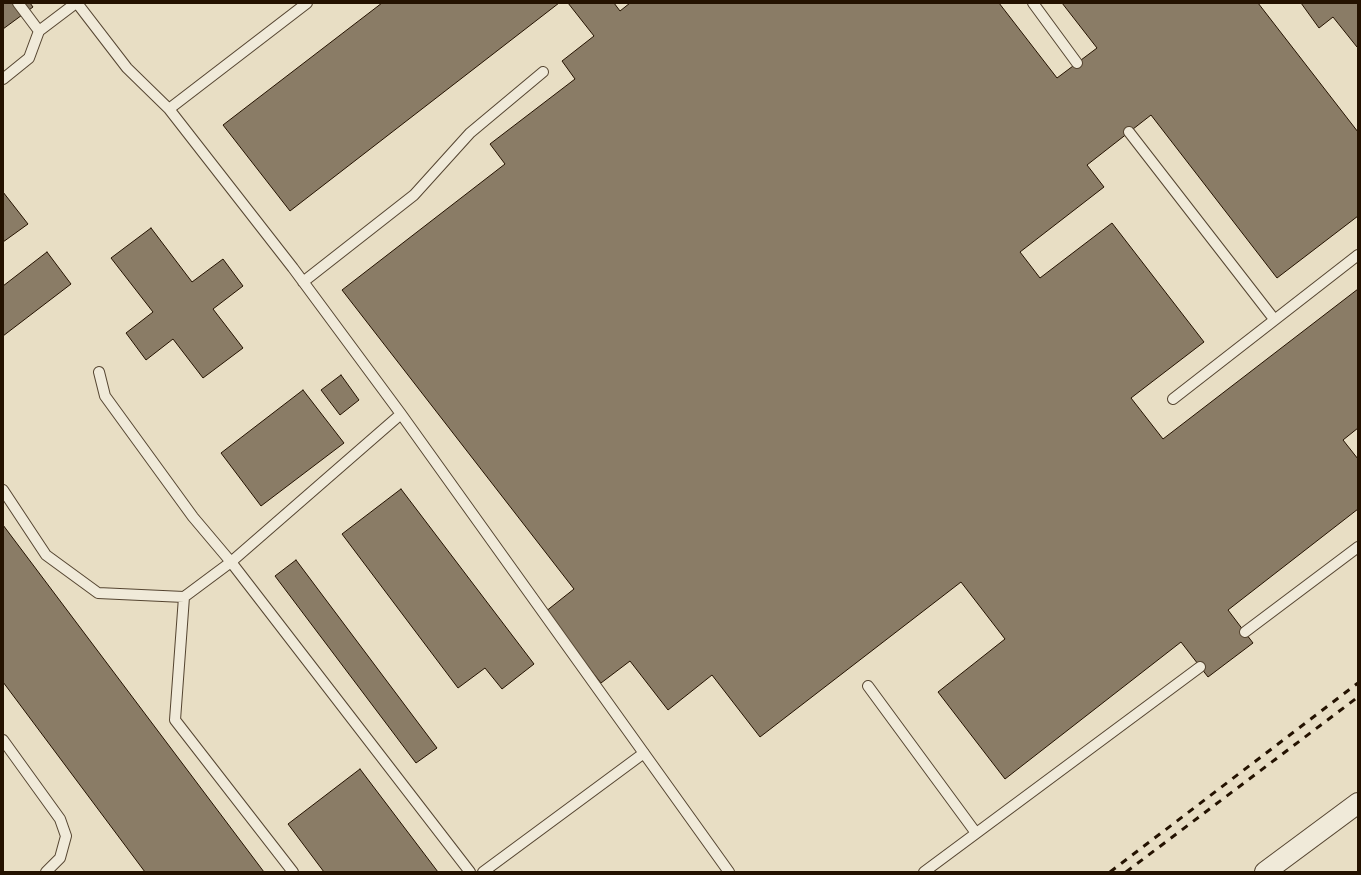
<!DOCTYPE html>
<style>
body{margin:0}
#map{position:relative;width:1361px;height:875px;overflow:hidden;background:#e8dec4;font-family:"IM FELL French Canon",serif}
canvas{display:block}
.frame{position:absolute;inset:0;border:4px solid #241200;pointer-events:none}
</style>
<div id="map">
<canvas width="1361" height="875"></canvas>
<div class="frame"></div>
</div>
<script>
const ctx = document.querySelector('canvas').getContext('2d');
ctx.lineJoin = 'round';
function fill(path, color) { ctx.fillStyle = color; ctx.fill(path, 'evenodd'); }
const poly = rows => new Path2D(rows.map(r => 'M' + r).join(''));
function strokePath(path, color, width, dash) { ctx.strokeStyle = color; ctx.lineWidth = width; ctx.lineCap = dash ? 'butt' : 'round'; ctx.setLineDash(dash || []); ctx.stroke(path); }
const building = poly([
 [3,3,30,3,33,7,3,29,3,3],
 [382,3,559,3,290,211,223,125,382,3],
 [568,3,614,3,620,11,630,3,999,3,1057,78,1097,48,1062,3,1258,3,1358,132,1358,216,1277,278,1151,115,1087,165,1104,187,1020,252,1040,278,1112,223,1204,342,1131,398,1163,439,1358,289,1358,428,1343,440,1358,459,1358,509,1228,610,1253,643,1208,677,1181,642,1005,779,938,692,1005,639,961,582,760,737,712,675,668,710,630,661,601,683,545,612,574,589,342,290,505,164,490,144,575,79,562,61,594,36,568,3],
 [1301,3,1358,3,1358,46,1357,47,1333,17,1319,28,1301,3],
 [3,192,28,224,3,242,3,192],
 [151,228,192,282,223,259,243,286,213,309,243,348,203,378,173,339,146,360,126,333,153,312,111,258,151,228],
 [47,252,71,284,3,336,3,286,47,252],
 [341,375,359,400,340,415,321,390,341,375],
 [303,390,344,443,261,506,221,453,303,390],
 [401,489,534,664,502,689,485,668,458,688,342,534,401,489],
 [3,525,264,872,145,872,3,682,3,525],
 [296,560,437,748,416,763,275,576,296,560],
 [360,769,438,872,324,872,288,824,360,769]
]);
fill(building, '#8a7c66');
strokePath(building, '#241200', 1);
const service = poly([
 [77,3,127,68,169,109],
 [307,3,169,109,293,268,401,414,729,872],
 [1033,3,1077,63],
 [39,31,76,3],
 [3,79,29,58,39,31,18,3],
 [1129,132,1274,319],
 [303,282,414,195,470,133,543,72],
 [99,372,105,396,193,517,231,562,470,872],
 [1173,399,1358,255],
 [3,490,46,555,98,593,184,597],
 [1245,632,1358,547],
 [868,686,976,833],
 [3,740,60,819,66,836,60,858,46,872],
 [293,872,175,720,184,597,231,562,401,414],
 [483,872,644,753],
 [924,872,1200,667]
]);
const minor = poly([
 [1265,872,1358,803]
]);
strokePath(service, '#554531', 12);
strokePath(minor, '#554531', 22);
strokePath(service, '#f0ead9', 10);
strokePath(minor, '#f0ead9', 20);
strokePath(poly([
 [1110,872,1358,683],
 [1126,872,1358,697]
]), '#241200', 3, [7, 7]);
</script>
